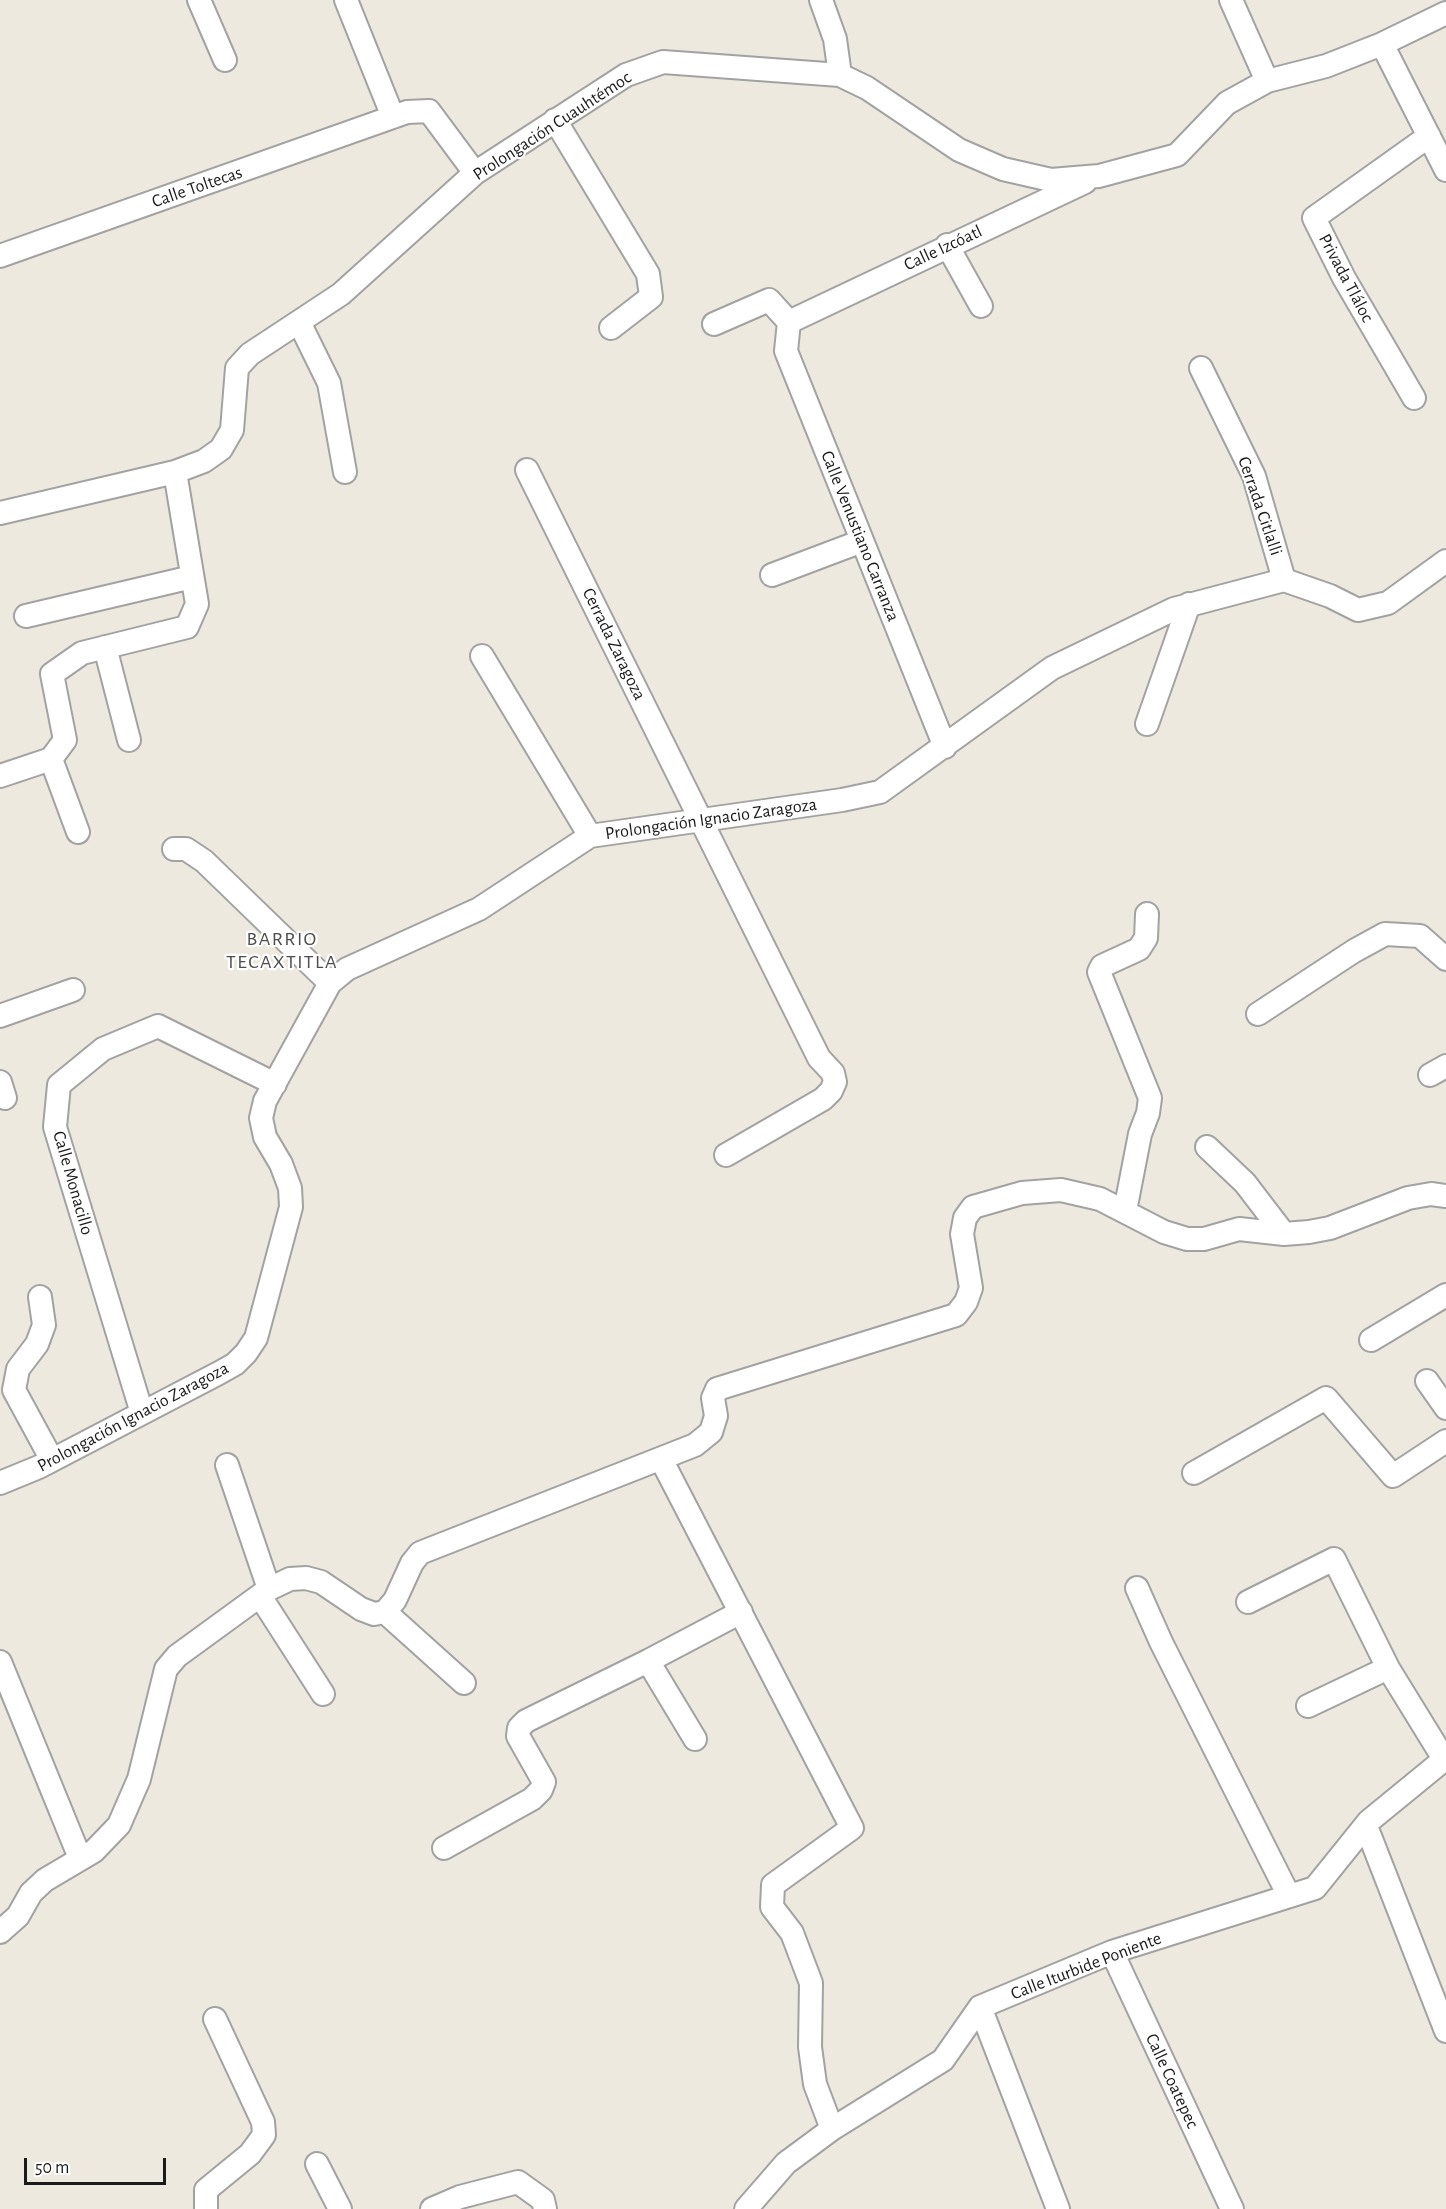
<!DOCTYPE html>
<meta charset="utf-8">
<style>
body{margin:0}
#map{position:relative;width:1446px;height:2209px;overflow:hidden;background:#ede9df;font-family:"Alegreya Sans",sans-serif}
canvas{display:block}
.scale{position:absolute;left:24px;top:2158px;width:142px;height:27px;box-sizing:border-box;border:3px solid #1b1b1b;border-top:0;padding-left:8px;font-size:18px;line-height:21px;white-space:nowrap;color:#1b1b1b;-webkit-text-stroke:4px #fff;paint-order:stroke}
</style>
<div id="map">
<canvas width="1446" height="2209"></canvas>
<div class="scale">50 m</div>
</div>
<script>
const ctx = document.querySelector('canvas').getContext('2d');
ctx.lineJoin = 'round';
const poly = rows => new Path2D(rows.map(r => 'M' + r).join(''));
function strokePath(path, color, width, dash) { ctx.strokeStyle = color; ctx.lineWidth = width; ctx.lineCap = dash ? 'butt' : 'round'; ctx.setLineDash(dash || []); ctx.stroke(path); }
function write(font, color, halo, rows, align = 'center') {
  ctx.font = font + ' "Alegreya Sans",sans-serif'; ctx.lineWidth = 4.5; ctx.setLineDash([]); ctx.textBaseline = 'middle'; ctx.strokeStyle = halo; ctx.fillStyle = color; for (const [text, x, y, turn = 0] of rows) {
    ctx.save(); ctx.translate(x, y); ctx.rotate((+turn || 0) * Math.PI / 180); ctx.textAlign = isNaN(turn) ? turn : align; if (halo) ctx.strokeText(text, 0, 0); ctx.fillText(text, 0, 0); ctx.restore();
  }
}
const minor = poly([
 [199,0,225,60],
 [346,0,393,117],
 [821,0,835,39,840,75],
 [1231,0,1267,81],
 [1382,44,1446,170],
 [555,120,648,274,651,297,611,328],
 [947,245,981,306],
 [0,256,407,112,429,111,475,173],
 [299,322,329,383,345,472],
 [789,322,786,351,945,747],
 [789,322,1085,182],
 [714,324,769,300,789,322],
 [1201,368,1254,476,1284,580],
 [1414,398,1344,278,1314,218,1429,136],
 [527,470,819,1058,833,1073,835,1082,831,1091,823,1099,726,1155],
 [0,513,175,472,204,461,221,449,232,430,237,368,250,354,341,294,475,173,626,75,663,62,840,75,867,88,959,150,1003,169,1051,180,1099,176,1177,155,1227,103,1267,81,1326,66,1382,44,1446,13],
 [772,575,862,541],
 [26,616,192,577],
 [105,647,129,740],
 [482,656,590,836],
 [1147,724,1189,604],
 [51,759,78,832],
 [0,776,51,759,65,740,52,674,82,653,187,627,197,604,175,472],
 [174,849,186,849,204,861,330,983],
 [1258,1014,1354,951,1385,934,1420,936,1446,959],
 [0,1016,73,990],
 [1430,1075,1446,1066],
 [0,1082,5,1098],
 [1207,1147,1245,1183,1284,1234],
 [1125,1211,1140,1134,1148,1113,1150,1098,1099,972,1102,966,1139,949,1146,938,1147,914],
 [40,1297,44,1325,37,1344,18,1369,14,1390,52,1460],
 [1371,1340,1446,1295],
 [1427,1381,1446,1408],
 [142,1413,55,1127,59,1085,103,1049,158,1026,275,1084],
 [661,1459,852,1828,773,1885,772,1907,792,1933,811,1983,810,2047,815,2084,832,2129],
 [227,1465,269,1589],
 [1194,1473,1326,1398,1393,1476,1446,1441],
 [0,1483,39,1467,219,1373,235,1364,246,1353,256,1338,291,1207,290,1188,281,1164,265,1137,261,1118,265,1101,330,983,347,969,479,909,590,836,842,800,880,792,1052,668,1174,609,1284,580,1330,596,1358,610,1388,603,1446,561],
 [1137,1588,1161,1642,1289,1896],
 [260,1596,323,1694],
 [1248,1602,1334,1559,1388,1668,1444,1759],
 [385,1612,464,1683],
 [648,1661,695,1739],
 [0,1662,80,1858],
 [1308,1706,1388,1668],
 [1366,1826,1446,2031],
 [444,1848,532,1799,541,1790,544,1782,518,1736,519,1728,526,1721,648,1661,741,1612],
 [0,1932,18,1916,31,1893,45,1880,94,1851,119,1825,139,1779,166,1669,177,1656,269,1589,290,1579,306,1578,321,1582,361,1609,374,1614,385,1612,395,1600,412,1563,420,1553,695,1445,711,1432,716,1416,713,1398,717,1389,956,1315,966,1302,971,1288,962,1234,965,1218,973,1207,1022,1193,1061,1190,1100,1199,1164,1232,1187,1239,1204,1239,1239,1229,1284,1234,1309,1232,1330,1228,1408,1198,1431,1194,1446,1196],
 [1112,1952,1232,2209],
 [980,2007,1058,2209],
 [317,2164,340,2209],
 [206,2209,206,2190,250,2154,264,2135,263,2122,215,2019],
 [432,2209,460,2197,518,2182,543,2200,545,2209],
 [746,2209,786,2163,832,2129,943,2060,980,2007,1112,1952,1315,1888,1369,1821,1446,1758]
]);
strokePath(minor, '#a2a2a2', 26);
strokePath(minor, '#fff', 22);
write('18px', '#1b1b1b', '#fff', [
 ["Prolongación Cuauhtémoc",552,126,-33],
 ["Calle Toltecas",197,187,-19],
 ["Calle Izcóatl",943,248,-25],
 ["Privada Tláloc",1346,278,62],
 ["Cerrada Citlalli",1260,506,71],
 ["Calle Venustiano Carranza",860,536,68],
 ["Cerrada Zaragoza",614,644,64],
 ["Prolongación Ignacio Zaragoza",711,819,-8],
 ["Calle Monacillo",73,1183,74],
 ["Prolongación Ignacio Zaragoza",133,1417,-28],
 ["Calle Iturbide Poniente",1086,1966,-21],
 ["Calle Coatepec",1172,2081,65]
]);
ctx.letterSpacing = '1.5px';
write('20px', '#4e4e4e', '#fff', [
 ["BARRIO",282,939],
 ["TECAXTITLA",282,962]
]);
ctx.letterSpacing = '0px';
</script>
